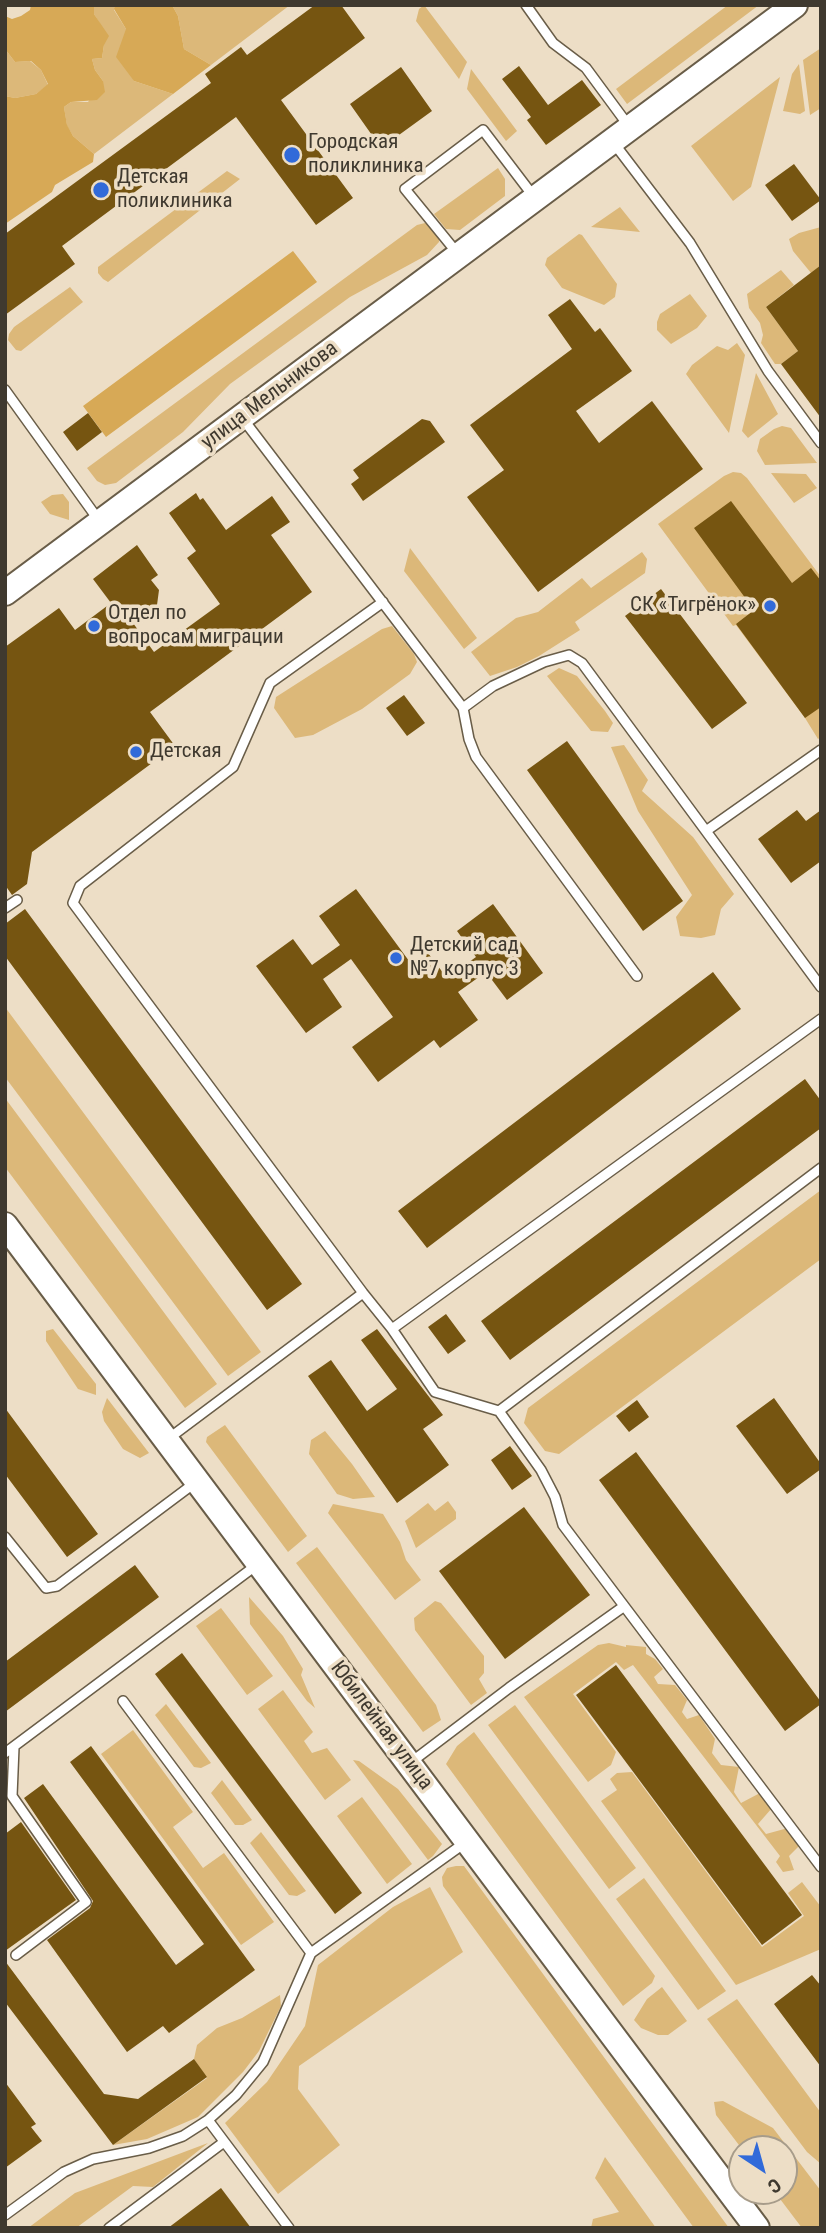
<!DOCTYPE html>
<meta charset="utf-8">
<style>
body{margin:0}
#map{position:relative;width:826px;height:2233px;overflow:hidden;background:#eddec6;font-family:"Roboto Condensed",sans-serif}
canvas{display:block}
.frame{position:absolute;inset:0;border:7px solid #3f392f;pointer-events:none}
.north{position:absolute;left:728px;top:2135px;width:70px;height:70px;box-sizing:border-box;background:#eddec6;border:2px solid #a79c8a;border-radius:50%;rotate:144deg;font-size:19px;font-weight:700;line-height:28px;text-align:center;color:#3f392f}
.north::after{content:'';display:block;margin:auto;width:24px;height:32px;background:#316ad9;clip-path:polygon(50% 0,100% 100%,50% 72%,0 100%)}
</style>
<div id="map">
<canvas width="826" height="2233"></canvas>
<div class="frame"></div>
<div class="north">С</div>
</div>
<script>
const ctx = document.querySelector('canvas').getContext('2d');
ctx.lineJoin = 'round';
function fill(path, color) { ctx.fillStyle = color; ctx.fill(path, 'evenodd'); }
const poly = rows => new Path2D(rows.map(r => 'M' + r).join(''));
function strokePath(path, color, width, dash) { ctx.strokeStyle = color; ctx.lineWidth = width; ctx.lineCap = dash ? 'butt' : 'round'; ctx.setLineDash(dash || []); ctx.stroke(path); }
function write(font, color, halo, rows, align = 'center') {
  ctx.font = font + ' "Roboto Condensed",sans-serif'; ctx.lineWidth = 7; ctx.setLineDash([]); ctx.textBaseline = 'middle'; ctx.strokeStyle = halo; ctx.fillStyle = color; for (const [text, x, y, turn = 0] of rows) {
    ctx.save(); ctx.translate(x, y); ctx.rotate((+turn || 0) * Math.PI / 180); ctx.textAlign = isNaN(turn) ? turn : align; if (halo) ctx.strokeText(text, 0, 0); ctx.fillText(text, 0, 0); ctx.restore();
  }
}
fill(poly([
 [94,5,115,5,114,10,126,29,134,81,173,94,94,154,73,136,67,126,64,107,71,102,88,102,103,81,95,70,92,59,102,58,104,45,99,22,94,14],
 [172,5,218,7,290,5,211,65,184,49,178,16],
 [424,5,467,62,459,79,416,21,419,9],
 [728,5,759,5,627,104,616,89],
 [821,48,821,108,810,115,803,60],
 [5,49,15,62,30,61,41,70,48,85,36,94,15,98,5,96],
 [799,64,805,111,800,114,783,111,792,74],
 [471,69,517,131,506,141,467,89],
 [780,77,751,187,733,201,691,146],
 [498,168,505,179,505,196,460,230,446,229,434,214],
 [227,171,240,179,108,282,103,279,98,273,98,267],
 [620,207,640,232,591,227],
 [425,223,432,226,439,236,439,242,427,255,350,297,230,384,183,432,116,483,105,485,97,481,87,468,417,225],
 [821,227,821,265,811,273,793,251,789,239,799,233],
 [579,234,582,235,617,284,615,297,604,305,562,288,545,265,547,258],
 [781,270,794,285,766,307,798,351,781,364,775,364,761,343,763,335,760,323,749,308,747,294],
 [70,287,83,302,21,351,16,350,8,340,9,334,14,327],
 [690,294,707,316,697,328,671,344,657,330,657,322,660,314],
 [737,343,745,355,729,433,686,374,692,365,717,346,728,350],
 [756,373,778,414,748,438,742,431],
 [782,426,791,428,817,463,765,465,757,451,760,439,774,429],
 [733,472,741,473,747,478,821,577,821,737,818,739,805,718,736,625,733,626,658,524,724,476],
 [771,473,806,474,817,488,794,503],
 [63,494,69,502,69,520,50,514,41,502,52,495],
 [410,548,477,638,464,649,404,571],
 [642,552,647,559,645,573,575,622,580,630,539,656,517,667,490,676,471,652,516,618,538,612,582,578,591,588],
 [392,626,414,654,417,662,410,674,362,709,313,735,295,738,274,708,276,697,382,629],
 [559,668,577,676,605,711,613,723,608,732,591,731,547,676],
 [624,745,648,780,642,791,693,837,734,894,721,909,715,935,701,938,680,936,676,917,692,895,638,811,611,747],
 [5,1007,261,1352,228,1376,5,1077],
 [5,1098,217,1384,185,1408,5,1167],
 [821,1190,821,1259,559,1454,545,1451,524,1423,528,1408],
 [53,1329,96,1384,96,1395,78,1389,46,1341,46,1331],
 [107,1398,149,1453,140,1458,123,1449,104,1421,102,1412],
 [225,1425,307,1536,288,1552,206,1442,207,1437],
 [325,1431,352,1464,375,1497,353,1499,337,1494,309,1454,311,1440],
 [448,1501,456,1512,456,1519,416,1548,405,1521,428,1503,435,1511],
 [333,1504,383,1514,400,1542,406,1560,421,1580,395,1600,328,1513],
 [317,1547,436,1705,441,1720,423,1732,296,1563],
 [249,1597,283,1636,303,1669,301,1675,315,1708,307,1701,250,1624],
 [435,1601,441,1603,484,1656,484,1673,479,1679,487,1693,471,1705,415,1630,414,1618],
 [221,1608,273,1676,247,1695,196,1626],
 [609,1643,626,1647,626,1645,646,1647,646,1654,655,1659,663,1669,654,1677,658,1684,675,1685,687,1700,682,1712,687,1719,699,1715,715,1739,712,1753,721,1765,739,1767,734,1792,741,1803,760,1793,772,1808,758,1824,766,1834,788,1828,799,1846,789,1856,794,1870,783,1872,776,1862,780,1856,633,1665,624,1670,616,1662,573,1694,616,1752,611,1765,588,1782,524,1697,598,1645],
 [283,1690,313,1732,304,1741,312,1753,327,1748,351,1780,325,1800,258,1709],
 [166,1704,211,1763,201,1768,194,1767,155,1715],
 [515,1705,636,1868,609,1889,488,1725],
 [133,1730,193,1812,173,1827,203,1868,224,1853,274,1922,241,1945,101,1754],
 [474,1732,655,1976,652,1983,623,2006,446,1764,457,1746],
 [353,1760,359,1761,398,1789,442,1844,433,1856,428,1860],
 [632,1772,762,1947,804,1916,788,1893,802,1882,821,1907,821,1949,736,1985,601,1801,617,1790,610,1779,617,1773],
 [222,1780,252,1820,243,1825,235,1825,211,1793],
 [362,1797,412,1864,387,1884,337,1816],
 [261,1832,306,1891,297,1896,289,1895,250,1843],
 [456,1866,464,1866,729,2228,694,2228,443,1886,442,1877,447,1868],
 [644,1878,726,1991,698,2010,616,1899],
 [430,1887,463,1952,299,2066,298,2089,340,2145,278,2194,225,2123,267,2082,305,2026,318,1965,393,1907],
 [662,1987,687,2021,668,2035,658,2035,641,2028,634,2020,647,1999],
 [280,1995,281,2006,259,2051,243,2072,198,2117,147,2139,113,2145,207,2078,194,2059,197,2045,217,2028,242,2018],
 [737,1999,821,2113,821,2164,807,2152,707,2019],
 [723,2101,773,2128,821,2191,821,2228,802,2228,774,2191,784,2191,784,2149,742,2149,716,2115,714,2102],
 [208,2143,153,2187,133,2186,76,2228,28,2228,75,2193],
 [605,2157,656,2228,591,2228,593,2219,619,2212,595,2178]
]), '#dcb879');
fill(poly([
 [31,5,94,5,94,14,109,36,104,45,102,58,92,59,95,70,103,81,105,92,97,100,71,102,64,107,67,125,73,136,94,154,93,162,55,185,52,192,5,224,5,96,15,98,36,94,48,84,41,70,31,61,15,62,5,49,5,16,12,19,21,16,30,10],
 [115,5,172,5,178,16,184,49,211,65,173,94,134,81,116,57,126,29,114,9],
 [293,251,317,282,106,437,83,406]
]), '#d7a956');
fill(poly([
 [315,5,341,5,365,38,281,100,353,198,316,225,236,117,62,246,75,264,5,315,5,234,211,83,205,74,241,47,247,55],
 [519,66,548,105,582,80,601,105,546,145,527,120,531,117,502,79],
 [401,67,432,111,381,148,350,104],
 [794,164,821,200,792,221,765,185],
 [821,265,821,418,781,364,798,351,766,307],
 [570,299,595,332,600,328,632,371,576,411,599,443,652,401,703,469,538,592,467,497,504,470,470,425,572,349,548,315],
 [88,413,102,432,77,451,63,432],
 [422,419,430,421,445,442,363,501,351,484,359,478,353,470],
 [196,493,200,500,203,498,226,530,272,496,290,522,271,535,312,592,150,712,175,746,32,852,27,884,12,895,5,885,5,647,59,608,75,630,111,603,93,579,137,545,158,575,151,580,159,590,157,605,133,623,154,652,220,604,187,558,196,551,169,513],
 [731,501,792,583,811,568,821,581,821,707,805,718,736,624,754,610,694,528],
 [661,589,747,703,712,729,625,616],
 [404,695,425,723,407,736,386,708],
 [567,741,683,901,643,931,527,770],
 [797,810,806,821,821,810,821,861,791,883,758,839],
 [356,889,412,965,428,953,447,978,476,957,457,931,493,904,543,973,507,1000,486,972,458,992,478,1020,440,1048,434,1040,378,1082,352,1047,393,1017,351,959,323,979,342,1007,306,1033,256,966,293,939,312,965,340,945,319,916],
 [25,909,302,1284,267,1310,5,956,5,924],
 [713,972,741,1009,427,1248,398,1211],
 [805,1079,821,1101,821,1128,510,1360,481,1321],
 [446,1314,466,1341,448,1354,428,1327],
 [377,1329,443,1415,423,1429,449,1465,397,1503,308,1376,331,1360,367,1411,397,1389,361,1340],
 [774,1398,821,1464,821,1469,787,1494,736,1426],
 [637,1400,649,1417,629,1432,616,1416],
 [5,1408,98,1534,67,1557,5,1474],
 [510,1446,532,1476,512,1490,491,1460],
 [636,1452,821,1702,821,1704,785,1731,599,1480],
 [524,1507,590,1595,505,1659,439,1571],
 [135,1565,159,1597,5,1712,5,1662],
 [182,1653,362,1893,335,1914,155,1674],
 [616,1665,802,1915,762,1945,576,1695],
 [91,1746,255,1970,169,2033,163,2026,127,2052,47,1940,90,1908,93,1901,24,1798,43,1784,176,1965,204,1944,70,1762],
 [21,1822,76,1900,5,1951,5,1834],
 [5,1961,104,2094,138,2099,194,2059,207,2077,113,2145,5,2002],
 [812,1975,821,1986,821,2067,774,2004],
 [5,2082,36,2124,31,2127,42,2141,5,2168],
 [221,2188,251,2228,168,2228]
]), '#765511');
const lane = poly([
 [526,5,553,43,586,68,628,125],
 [613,142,690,243,768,371,821,443],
 [458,254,405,189,483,130,534,197],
 [5,390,100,522],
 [243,419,463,708,493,686,544,662,569,655,582,663,821,987],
 [383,602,270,683,233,767,80,886,73,903,363,1293,392,1329,435,1392,499,1411,541,1470,555,1497,563,1525,821,1867],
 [463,708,469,739,476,757,637,976],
 [706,831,821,750],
 [5,908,17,900],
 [392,1329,821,1019],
 [499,1411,821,1168],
 [168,1439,363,1293],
 [5,1537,46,1588,57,1586,196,1482],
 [123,1701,311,1953],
 [14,1747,12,1796,86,1902,16,1955],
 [5,1753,258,1564],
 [410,1763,509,1688,623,1607],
 [208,2120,289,2228],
 [5,2215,64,2172,93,2159,149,2148,183,2136,208,2120,236,2095,263,2062,311,1953,466,1842],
 [109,2228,224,2142]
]);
const secondary = poly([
 [5,593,795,5],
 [5,1225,757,2228]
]);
strokePath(lane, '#695d48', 12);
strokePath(secondary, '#695d48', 28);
strokePath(lane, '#fff', 9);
strokePath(secondary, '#fff', 24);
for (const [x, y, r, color] of [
 [292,155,9,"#316ad9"],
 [101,190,9,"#316ad9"],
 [770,606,7,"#316ad9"],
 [94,626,7,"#316ad9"],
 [136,752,7,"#316ad9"],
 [396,958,7,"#316ad9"]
]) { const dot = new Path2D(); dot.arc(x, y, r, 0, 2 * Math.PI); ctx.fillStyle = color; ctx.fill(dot); strokePath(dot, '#eddec6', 2.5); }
write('21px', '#3f392f', '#eddec6', [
 ["Городская",308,143],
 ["поликлиника",308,167],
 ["Детская",117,178],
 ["поликлиника",117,202],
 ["СК «Тигрёнок»",756,606,"right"],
 ["Отдел по",108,614],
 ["вопросам миграции",108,638],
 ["Детская",150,752],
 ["Детский сад",410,946],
 ["№7 корпус 3",410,970]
], 'left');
write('21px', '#3f392f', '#eddec6', [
 ["улица Мельникова",270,396,-37],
 ["Юбилейная улица",381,1726,53]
]);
</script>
